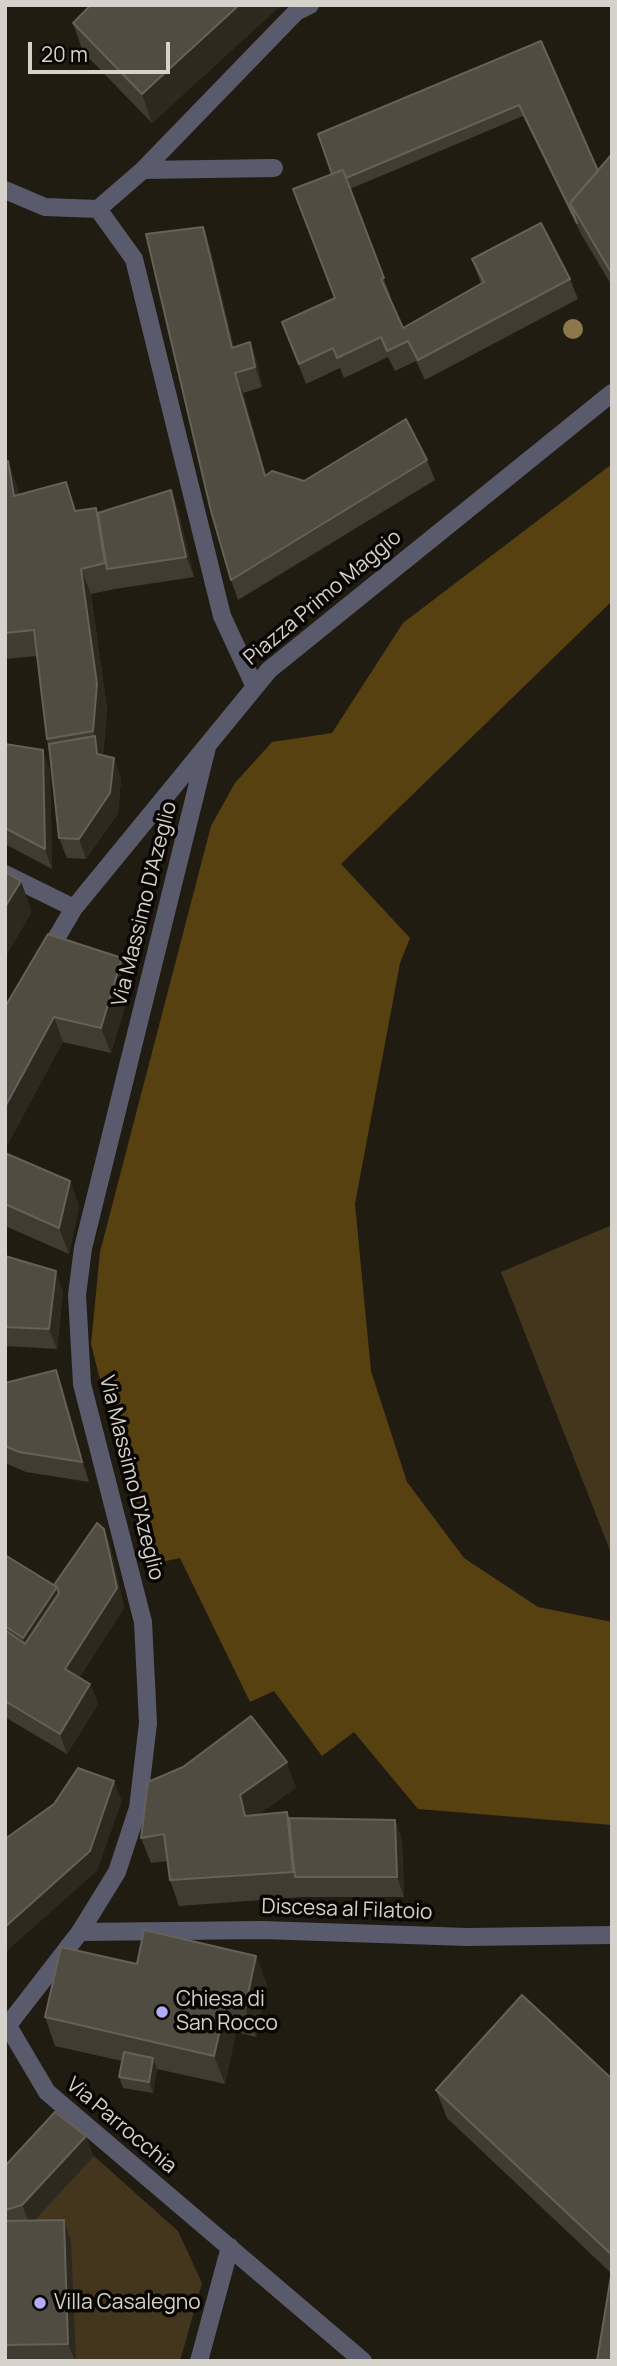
<!DOCTYPE html>
<style>
body{margin:0}
#map{position:relative;width:617px;height:2366px;overflow:hidden;background:#211c12;font-family:Manrope,sans-serif}
canvas{display:block}
.frame{position:absolute;inset:0;border:7px solid #d5d2cb;pointer-events:none}
.scale{position:absolute;left:28px;top:42px;width:142px;height:32px;box-sizing:border-box;border:4px solid #d5d2cb;border-top:0;padding-left:9px;font-size:21px;line-height:24px;white-space:nowrap;color:#d5d2cb;-webkit-text-stroke:5px #090704;paint-order:stroke}
</style>
<div id="map">
<canvas width="617" height="2366"></canvas>
<div class="frame"></div>
<div class="scale">20 m</div>
</div>
<script>
const ctx = document.querySelector('canvas').getContext('2d');
ctx.lineJoin = 'round';
function fill(path, color) { ctx.fillStyle = color; ctx.fill(path, 'evenodd'); }
const poly = rows => new Path2D(rows.map(r => 'M' + r).join(''));
function strokePath(path, color, width, dash) { ctx.strokeStyle = color; ctx.lineWidth = width; ctx.lineCap = dash ? 'butt' : 'round'; ctx.setLineDash(dash || []); ctx.stroke(path); }
function write(font, color, halo, rows, align = 'center') {
  ctx.font = font + ' Manrope,sans-serif'; ctx.lineWidth = 7; ctx.setLineDash([]); ctx.textBaseline = 'middle'; ctx.strokeStyle = halo; ctx.fillStyle = color; for (const [text, x, y, turn = 0] of rows) {
    ctx.save(); ctx.translate(x, y); ctx.rotate((+turn || 0) * Math.PI / 180); ctx.textAlign = isNaN(turn) ? turn : align; if (halo) ctx.strokeText(text, 0, 0); ctx.fillText(text, 0, 0); ctx.restore();
  }
}
fill(poly([
 [612,1225,612,1552,611,1553,501,1272],
 [94,2156,178,2231,202,2283,180,2361,5,2361,5,2233,30,2225]
]), '#43361c');
fill(poly([
 [612,464,612,601,341,864,410,938,400,963,355,1204,371,1371,407,1482,464,1558,538,1607,612,1622,612,1825,418,1809,354,1732,322,1756,274,1691,250,1702,180,1558,147,1565,91,1344,100,1252,211,826,235,783,272,742,332,733,403,623]
]), '#574111');
strokePath(poly([
 [143,170,274,168],
 [5,190,45,207,98,209,143,170,296,12,310,5],
 [98,209,134,259,222,616,254,685],
 [5,874,74,908],
 [45,957,74,908,269,670,612,393],
 [80,1932,262,1930,467,1937,612,1935],
 [5,2021,47,2092,363,2361],
 [5,2029,80,1932,117,1872,138,1808,148,1723,143,1622,82,1384,77,1295,83,1248,207,747],
 [199,2361,230,2247]
]), '#5a5a6d', 18);
ctx.fillStyle = '#8e784b';
for (const [x, y] of [
 [573,329]
]) { ctx.beginPath(); ctx.arc(x, y, 10, 0, 2 * Math.PI); ctx.fill(); }
fill(poly([
 [91,5,281,5,152,123,83,52,73,23],
 [541,41,598,171,612,154,612,286,581,234,523,116,350,189,391,298,390,299,403,328,481,284,472,259,570,279,578,299,425,380,416,361,395,371,388,357,344,378,340,368,306,384,282,322,335,298,332,174],
 [203,227,210,247,234,347,250,342,257,362,262,387,243,393,266,475,304,481,427,460,435,480,238,600,231,580],
 [8,461,17,487,19,495,76,511,96,508,98,513,171,490,178,510,194,577,115,589,91,594,107,709,103,755,121,778,118,813,86,859,67,858,59,838,37,656,5,659,5,462],
 [5,744,50,770,52,869,5,844],
 [132,983,111,1053,63,1042,5,1007],
 [5,1153,70,1181,79,1206,69,1254,5,1226],
 [5,1256,63,1291,57,1349,5,1346],
 [56,1370,63,1390,89,1482,26,1472,5,1463,5,1383],
 [104,1529,111,1549,124,1608,79,1678,90,1684,98,1704,67,1754,5,1717,5,1555,54,1585],
 [296,1788,258,1814,287,1812,289,1818,395,1820,402,1840,404,1897,302,1897,179,1906,170,1880,167,1861,151,1863,141,1838],
 [256,1956,267,1985,256,2037,236,2032,225,2084,157,2069,153,2093,123,2088,119,2077,122,2061,55,2046,45,2017,137,1964],
 [612,2079,612,2361,611,2273,447,2118,436,2090],
 [94,2156,34,2221,64,2220,71,2240,76,2361,7,2361,5,2355,5,2166]
]), '#413c32');
fill(poly([
 [239,5,281,5,152,123,142,94],
 [203,227,210,247,239,368,232,348],
 [250,342,257,362,262,387,255,367],
 [235,373,243,393,272,496,265,476],
 [8,461,17,487,24,522,14,496],
 [171,490,178,510,194,577,186,557],
 [81,569,91,594,107,709,103,756,97,754,95,736,93,731],
 [43,750,50,770,52,869,45,849],
 [114,758,121,778,118,813,86,859,79,839],
 [21,881,32,912,5,958,5,907],
 [122,958,132,983,111,1053,101,1028],
 [54,1017,63,1042,5,1150,5,1107],
 [70,1181,79,1206,69,1254,59,1228],
 [56,1271,63,1291,57,1349,49,1329],
 [56,1370,63,1390,89,1482,82,1462],
 [104,1529,111,1549,124,1608,72,1689,65,1669],
 [57,1587,66,1613,32,1664,23,1638],
 [90,1684,98,1704,67,1754,60,1734],
 [287,1762,296,1788,250,1821,245,1816,240,1795],
 [114,1781,122,1801,97,1871,6,1952,5,1927],
 [287,1812,297,1838,295,1877,293,1872],
 [395,1820,402,1840,404,1897,397,1877],
 [256,1956,267,1985,256,2037,245,2008],
 [226,2004,236,2032,225,2084,214,2056],
 [153,2058,157,2069,153,2093,149,2082],
 [86,2136,94,2156,30,2225,22,2205],
 [64,2220,71,2240,76,2361,75,2361,68,2344]
]), '#2e291e');
const building = poly([
 [91,5,239,5,142,94,73,23,91,5],
 [541,41,598,171,570,203,577,223,519,105,346,178,343,170,332,174,318,134,541,41],
 [612,154,612,274,570,203,612,154],
 [343,170,384,278,381,279,403,328,484,282,472,259,541,223,570,279,418,360,408,341,387,351,381,337,337,358,333,348,299,364,282,322,335,298,293,189,343,170],
 [203,227,232,348,250,342,255,367,235,373,265,476,272,471,304,481,406,419,427,460,231,580,211,511,146,234,203,227],
 [8,461,14,496,66,482,75,511,96,508,105,563,81,569,97,684,93,731,47,739,34,630,5,633,5,462,8,461],
 [171,490,186,557,107,569,98,513,171,490],
 [95,736,97,754,114,758,110,793,79,839,59,838,49,744,95,736],
 [5,744,43,750,45,849,5,828,5,744],
 [5,872,21,881,5,907,5,872],
 [48,934,122,958,101,1028,54,1017,5,1107,5,1007,48,934],
 [5,1153,70,1181,59,1228,5,1204,5,1153],
 [5,1256,56,1271,49,1329,5,1327,5,1256],
 [56,1370,82,1462,19,1452,5,1446,5,1383,56,1370],
 [97,1523,104,1529,117,1588,65,1669,90,1684,60,1734,5,1701,5,1630,25,1644,59,1593,57,1587,54,1585,97,1523],
 [5,1555,57,1587,23,1638,5,1626,5,1555],
 [251,1716,287,1762,240,1795,245,1816,287,1812,293,1872,170,1880,164,1834,141,1838,148,1782,183,1767,251,1716],
 [78,1768,114,1781,90,1851,5,1927,5,1839,54,1804,78,1768],
 [289,1818,395,1820,397,1877,295,1877,289,1818],
 [144,1930,256,1956,245,2008,226,2004,214,2056,45,2017,61,1947,137,1964,144,1930],
 [522,1995,612,2079,612,2255,436,2090,522,1995],
 [124,2052,153,2058,149,2082,119,2077,124,2052],
 [55,2112,86,2136,22,2205,5,2210,5,2166,55,2112],
 [64,2220,68,2344,5,2345,5,2221,64,2220],
 [612,2270,612,2361,597,2361,612,2270]
]);
fill(building, '#514c42');
strokePath(building, '#666158', 2);
for (const [x, y, r, color] of [
 [162,2012,7,"#b2adf9"],
 [40,2303,7,"#b2adf9"]
]) { const dot = new Path2D(); dot.arc(x, y, r, 0, 2 * Math.PI); ctx.fillStyle = color; ctx.fill(dot); strokePath(dot, '#090704', 2.5); }
write('21px', '#d5d2cb', '#090704', [
 ["Piazza Primo Maggio",323,598,-40],
 ["Via Massimo D'Azeglio",145,904,-76],
 ["Via Massimo D'Azeglio",131,1478,76],
 ["Discesa al Filatoio",347,1910,2],
 ["Via Parrocchia",121,2126,40]
]);
write('21px', '#d5d2cb', '#090704', [
 ["Chiesa di",176,2000],
 ["San Rocco",176,2024],
 ["Villa Casalegno",54,2303]
], 'left');
</script>
